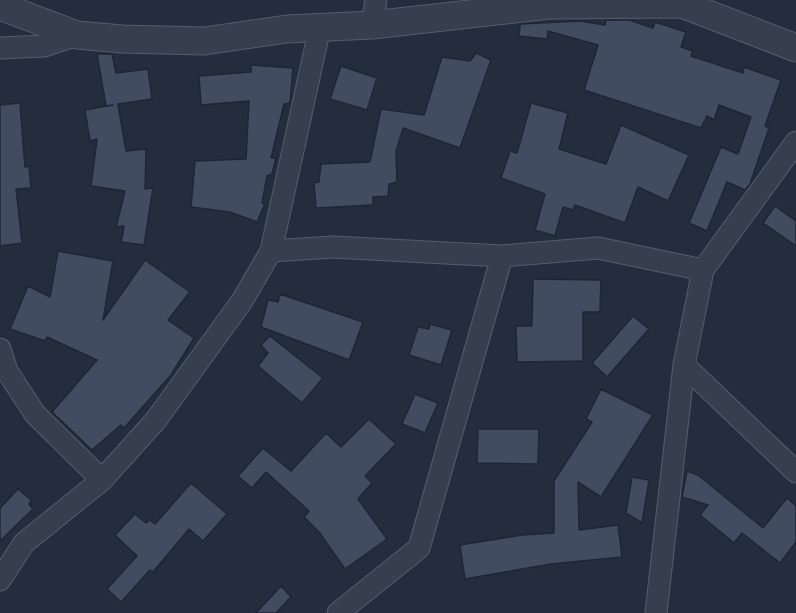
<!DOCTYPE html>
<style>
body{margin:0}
canvas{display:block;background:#232d3e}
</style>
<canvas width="796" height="613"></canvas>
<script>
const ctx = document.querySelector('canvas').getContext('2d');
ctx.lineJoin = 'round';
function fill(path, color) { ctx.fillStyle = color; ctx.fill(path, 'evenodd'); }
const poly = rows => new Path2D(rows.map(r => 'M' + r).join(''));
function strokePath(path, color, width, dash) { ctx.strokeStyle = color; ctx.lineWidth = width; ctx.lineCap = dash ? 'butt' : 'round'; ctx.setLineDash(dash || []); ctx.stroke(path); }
const building = poly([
 [606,20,629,20,653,28,655,22,686,32,681,47,693,51,691,56,743,73,744,67,781,80,765,126,769,128,750,184,745,190,727,182,707,231,689,223,721,147,738,154,751,117,719,105,714,120,707,116,701,128,584,90,598,45,548,31,547,39,519,36,520,24,580,21,605,25,606,20],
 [476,53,491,60,460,148,403,128,396,152,397,182,389,184,388,196,373,197,373,205,316,208,314,183,319,182,321,164,370,162,381,109,424,115,442,57,470,61,476,53],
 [97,54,112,54,116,73,148,69,152,99,118,104,126,151,146,149,145,189,153,188,144,245,121,242,124,226,116,227,125,191,91,186,97,139,90,141,85,110,113,105,106,106,97,54],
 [251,65,293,68,290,103,284,104,271,158,276,158,272,174,267,176,262,203,265,204,257,222,230,212,191,207,195,161,246,159,249,101,201,105,199,76,251,72,251,65],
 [341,66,377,78,367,110,330,99,341,66],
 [20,103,25,167,29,166,31,188,16,189,22,243,0,246,0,105,20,103],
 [531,103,568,113,559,149,606,164,621,125,689,155,668,201,638,187,625,223,575,205,573,210,563,207,555,236,535,230,545,194,501,178,510,151,517,153,531,103],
 [775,206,796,221,796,246,763,223,775,206],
 [58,251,113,261,103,320,145,260,190,292,168,320,194,338,171,375,124,428,121,425,92,450,52,412,97,360,47,337,45,341,10,329,28,286,50,297,58,251],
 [533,279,601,280,600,312,583,312,583,361,517,362,516,326,532,326,533,279],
 [280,294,363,322,349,360,261,327,268,300,278,302,280,294],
 [633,316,649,329,607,377,592,363,633,316],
 [430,324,452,330,441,365,409,355,418,327,429,329,430,324],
 [270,336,323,378,302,403,258,366,268,353,261,345,270,336],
 [601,389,653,415,601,497,578,482,579,530,618,525,622,557,551,564,465,579,460,545,522,535,554,533,554,481,592,422,586,419,601,389],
 [415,394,438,403,425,433,402,424,415,394],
 [369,419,396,444,365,476,372,483,358,499,387,539,345,569,319,532,304,517,309,511,266,472,252,488,238,476,263,448,291,471,326,433,341,447,369,419],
 [478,429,539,429,538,464,477,463,478,429],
 [687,471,698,475,763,528,787,498,796,506,796,542,780,563,742,533,734,543,700,515,708,505,682,497,687,471],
 [632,477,649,480,642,523,626,513,632,477],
 [191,483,227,514,203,541,189,529,153,572,150,570,121,602,107,589,137,556,115,535,135,514,146,523,150,520,155,524,191,483],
 [18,489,31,500,29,504,33,509,0,541,0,508,18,489],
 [281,586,291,597,276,613,256,613,281,586]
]);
fill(building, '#424c61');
strokePath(building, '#1e2635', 1.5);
const minor = poly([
 [372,25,376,0],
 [0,48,44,46,77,35],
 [271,251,333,247,502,256,598,248,703,270],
 [0,349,7,371,35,414,102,480],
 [684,365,796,472],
 [0,580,24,543,102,480,156,420,242,301,271,251,320,27],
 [338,613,419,548,502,256],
 [656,613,684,365,703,270,796,142]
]);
const tertiary = poly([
 [0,6,77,35,122,39,204,41,287,29,372,25,549,5,682,4,796,48]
]);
strokePath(minor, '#555d6c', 23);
strokePath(tertiary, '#555d6c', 29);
strokePath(minor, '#373f4e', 21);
strokePath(tertiary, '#373f4e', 27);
</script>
